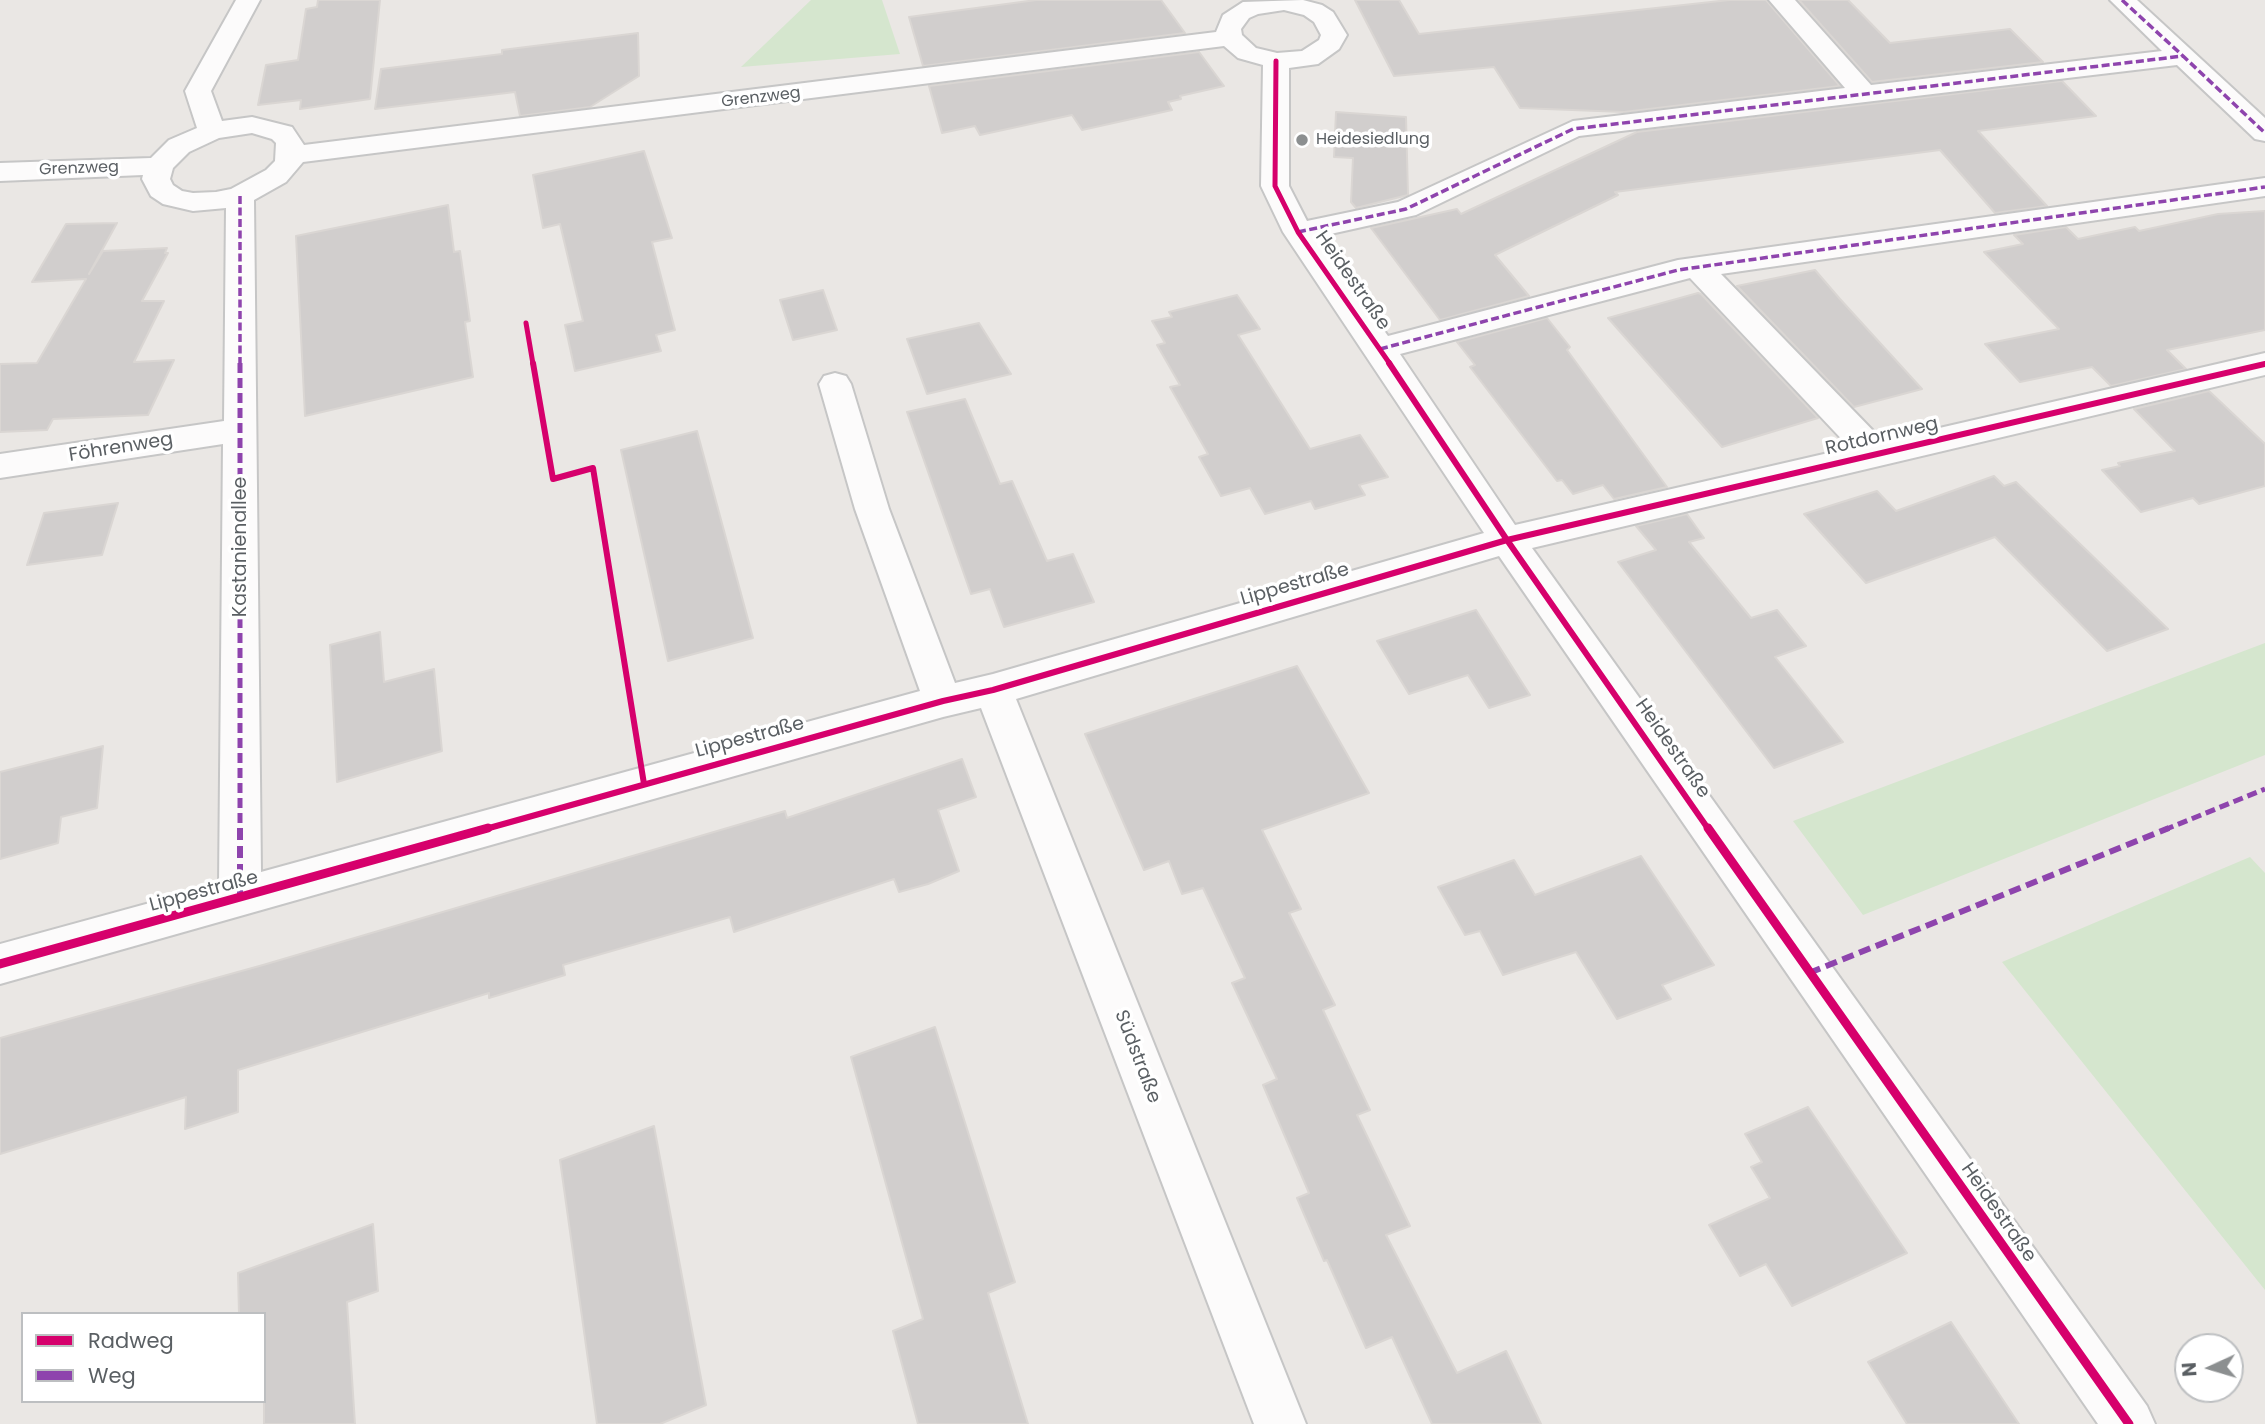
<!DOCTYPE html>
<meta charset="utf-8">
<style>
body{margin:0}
#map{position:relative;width:2265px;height:1424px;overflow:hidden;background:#eae7e4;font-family:Poppins,sans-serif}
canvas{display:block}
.legend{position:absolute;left:21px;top:1312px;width:245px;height:91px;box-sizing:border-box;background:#fff;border:2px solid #bdbfc1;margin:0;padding:9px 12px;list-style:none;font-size:21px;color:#5a5f63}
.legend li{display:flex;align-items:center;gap:14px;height:35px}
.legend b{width:35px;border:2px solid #bdbfc1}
.north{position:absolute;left:2174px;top:1333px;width:70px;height:70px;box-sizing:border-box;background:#fff;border:2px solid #bdbfc1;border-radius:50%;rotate:266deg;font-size:19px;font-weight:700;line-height:28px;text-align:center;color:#5a5f63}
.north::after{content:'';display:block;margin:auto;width:24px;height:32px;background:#8c8f90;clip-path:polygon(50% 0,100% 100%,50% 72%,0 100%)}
</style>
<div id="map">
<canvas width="2265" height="1424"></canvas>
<ul class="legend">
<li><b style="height:9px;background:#d6006c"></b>Radweg</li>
<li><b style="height:9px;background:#8e44ad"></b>Weg</li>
</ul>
<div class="north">N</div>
</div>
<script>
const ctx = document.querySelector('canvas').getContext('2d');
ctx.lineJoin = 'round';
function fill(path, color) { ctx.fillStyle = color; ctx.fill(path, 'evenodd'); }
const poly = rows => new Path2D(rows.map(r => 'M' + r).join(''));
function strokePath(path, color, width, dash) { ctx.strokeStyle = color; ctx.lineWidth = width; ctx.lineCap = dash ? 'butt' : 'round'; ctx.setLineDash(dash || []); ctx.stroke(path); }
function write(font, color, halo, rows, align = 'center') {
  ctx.font = font + ' Poppins,sans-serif'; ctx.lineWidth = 7; ctx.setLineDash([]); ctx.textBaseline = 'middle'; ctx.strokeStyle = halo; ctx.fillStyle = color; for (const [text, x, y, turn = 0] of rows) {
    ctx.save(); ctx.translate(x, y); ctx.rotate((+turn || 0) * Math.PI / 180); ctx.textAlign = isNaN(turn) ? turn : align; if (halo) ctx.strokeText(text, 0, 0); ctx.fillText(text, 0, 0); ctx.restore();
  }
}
fill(poly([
 [811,0,882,0,900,54,741,67],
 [2265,643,2265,755,1863,915,1793,821],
 [2250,857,2265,873,2265,1290,2002,962]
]), '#d5e6ce');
const building = poly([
 [318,0,380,0,370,99,300,109,301,100,258,105,266,65,298,60,306,9,317,7,318,0],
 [1036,0,1161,0,1185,33,923,66,909,17,1036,0],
 [1355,0,1399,0,1419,34,1729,0,1766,0,1840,86,1624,112,1520,108,1494,67,1394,76,1355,0],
 [1799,0,1848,0,1890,43,2010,29,2043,62,1872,82,1799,0],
 [638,33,639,76,590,107,520,116,515,92,375,109,381,69,502,54,502,50,638,33],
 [1199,52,1224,86,1180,96,1181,99,1168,102,1172,110,1082,130,1072,115,980,135,975,126,942,133,929,86,1199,52],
 [2062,81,2096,116,1978,131,2047,206,1995,213,1940,150,1615,192,1618,195,1495,255,1529,296,1440,320,1371,228,1457,209,1461,214,1637,132,2062,81],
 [1336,112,1406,117,1408,195,1356,208,1351,202,1353,158,1334,157,1336,112],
 [644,151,672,238,652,242,675,330,656,335,661,351,575,371,565,325,583,321,560,224,543,228,533,175,644,151],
 [448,205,454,252,460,251,470,321,465,322,473,377,305,416,296,236,448,205],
 [2265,211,2265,330,2167,350,2186,369,2111,386,2092,367,2020,382,1985,344,2059,329,1984,252,2023,244,2014,235,2066,227,2078,239,2135,227,2139,231,2218,214,2265,211],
 [117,223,89,274,103,251,167,248,165,253,168,253,142,301,164,301,134,362,174,360,148,415,53,419,47,430,0,432,0,364,37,363,86,279,32,282,66,224,117,223],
 [1815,270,1840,299,1922,389,1854,407,1737,286,1815,270],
 [823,290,837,330,793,340,780,300,823,290],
 [1698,293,1701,294,1818,418,1722,447,1608,318,1698,293],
 [1237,295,1260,329,1238,335,1310,449,1360,435,1388,477,1359,485,1365,495,1315,509,1311,501,1265,514,1250,488,1221,496,1199,457,1208,454,1170,387,1180,385,1157,345,1165,343,1152,321,1172,317,1169,312,1237,295],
 [1547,318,1570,347,1567,350,1667,487,1614,499,1603,485,1573,494,1562,480,1557,481,1470,367,1475,365,1457,342,1547,318],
 [979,323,1011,374,927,394,907,339,979,323],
 [2209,391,2265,444,2265,486,2199,504,2193,498,2141,512,2102,470,2120,466,2118,463,2175,451,2134,409,2209,391],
 [965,399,1000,484,1012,481,1047,561,1073,554,1094,602,1004,627,990,589,971,594,907,412,965,399],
 [697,431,753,638,668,661,621,450,697,431],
 [1994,476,2004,486,2016,482,2168,629,2107,651,1995,537,1866,583,1804,514,1877,491,1896,511,1994,476],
 [118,503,102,555,27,565,44,513,118,503],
 [1687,514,1704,538,1689,542,1751,618,1777,610,1806,646,1775,657,1843,742,1774,768,1618,562,1656,550,1636,526,1687,514],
 [1476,610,1530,695,1489,708,1468,675,1409,694,1377,641,1476,610],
 [380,632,384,682,434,669,442,751,337,782,330,645,380,632],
 [1297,666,1369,793,1262,830,1301,909,1289,913,1335,1005,1323,1010,1370,1110,1357,1115,1410,1226,1386,1235,1457,1373,1506,1351,1541,1424,1432,1424,1392,1337,1366,1348,1327,1260,1324,1261,1297,1198,1309,1193,1263,1085,1277,1079,1232,983,1245,978,1203,888,1182,894,1169,861,1144,870,1085,734,1297,666],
 [103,746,97,808,61,817,58,843,0,859,0,772,103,746],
 [962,759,976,797,938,810,959,871,928,884,899,892,894,879,734,932,730,917,563,965,565,975,489,998,489,993,238,1070,238,1112,185,1129,186,1097,0,1154,0,1038,263,965,785,811,787,818,962,759],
 [1641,856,1714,965,1662,985,1671,999,1617,1019,1576,952,1503,975,1480,931,1465,935,1438,887,1514,860,1535,895,1641,856],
 [935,1027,1015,1282,988,1293,1028,1424,918,1424,893,1331,923,1319,851,1057,935,1027],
 [1808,1107,1907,1253,1792,1306,1766,1264,1740,1276,1709,1225,1770,1198,1751,1167,1762,1162,1745,1134,1808,1107],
 [654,1126,706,1405,660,1424,597,1424,560,1160,654,1126],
 [373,1224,378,1291,347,1302,355,1424,264,1424,264,1314,239,1314,238,1273,373,1224],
 [1951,1322,2019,1424,1907,1424,1868,1362,1951,1322]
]);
fill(building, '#d1cecd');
strokePath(building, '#dad6d3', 2);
const minor = poly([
 [236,0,260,0,211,91,222,121,252,117,292,127,304,145,1216,32,1223,15,1243,2,1303,0,1322,5,1333,12,1347,35,1339,49,1318,64,1289,68,1289,186,1307,221,1398,202,1573,121,1845,88,1769,0,1795,0,1871,85,2162,51,2110,0,2137,0,2265,118,2265,141,2255,139,2177,65,1579,136,1416,215,1317,237,1388,336,1678,260,2265,178,2265,196,1721,274,1883,441,2265,353,2265,375,1532,548,2147,1406,2155,1424,2098,1424,1499,556,1016,699,1306,1424,1254,1424,981,708,943,717,0,984,0,944,219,884,223,444,0,478,0,454,224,421,226,208,193,211,163,204,151,196,142,179,143,175,0,181,0,163,151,158,169,140,197,128,185,91,236,0],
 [1284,10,1304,15,1314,22,1321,35,1319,40,1302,51,1277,53,1256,48,1242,35,1241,29,1249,18,1258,14,1284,10],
 [1224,46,1238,58,1263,65,1261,186,1283,232,1484,533,993,674,955,683,889,509,851,384,846,376,835,373,824,376,819,384,855,509,920,691,261,872,254,200,286,182,303,162,1224,46],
 [252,133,272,139,276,143,275,161,266,170,231,189,216,192,193,193,182,191,173,185,170,179,173,168,189,152,219,138,252,133],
 [1690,278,1850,448,1515,525,1400,354,1690,278]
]);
strokePath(minor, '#c6c6c6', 4);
fill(minor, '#fcfbfb');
strokePath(poly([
 [2122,0,2183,56],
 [240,196,240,364],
 [1298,232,1406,209,1573,129,2183,56,2265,133],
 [1380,349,1678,270,2265,187]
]), '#8e44ad', 3.5, [8, 3.5]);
strokePath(poly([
 [240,363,240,830],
 [2164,830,2265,789]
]), '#8e44ad', 5, [10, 5]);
strokePath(poly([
 [240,828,240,899],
 [1809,973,2169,828]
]), '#8e44ad', 6, [12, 6]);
strokePath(poly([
 [1276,61,1275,186,1298,232,1390,364],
 [526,323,533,364]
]), '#d6006c', 5);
strokePath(poly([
 [533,363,553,479,593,468,644,784],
 [1389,363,1507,540,1709,830],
 [482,830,943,701,993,690,1507,540,2265,364]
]), '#d6006c', 6);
strokePath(poly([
 [1708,828,2129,1424],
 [0,964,488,828]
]), '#d6006c', 9);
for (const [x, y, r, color] of [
 [1302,140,7,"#8c8f90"]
]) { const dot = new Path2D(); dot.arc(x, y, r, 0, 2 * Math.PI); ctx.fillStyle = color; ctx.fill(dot); strokePath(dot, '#fff', 2.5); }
write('16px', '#5a5f63', '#fff', [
 ["Grenzweg",761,98,-7],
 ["Grenzweg",79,169,-2]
]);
write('16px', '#5a5f63', '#fff', [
 ["Heidesiedlung",1316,140]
], 'left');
write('19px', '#5a5f63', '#fff', [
 ["Heidestraße",1352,281,55],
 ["Rotdornweg",1882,437,-13],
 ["Föhrenweg",121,448,-9],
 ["Kastanienallee",241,547,-90],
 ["Lippestraße",1295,585,-16],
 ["Lippestraße",750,738,-15],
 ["Heidestraße",1672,749,55],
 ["Lippestraße",204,892,-15],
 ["Südstraße",1137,1057,69],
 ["Heidestraße",1998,1213,55]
]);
</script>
